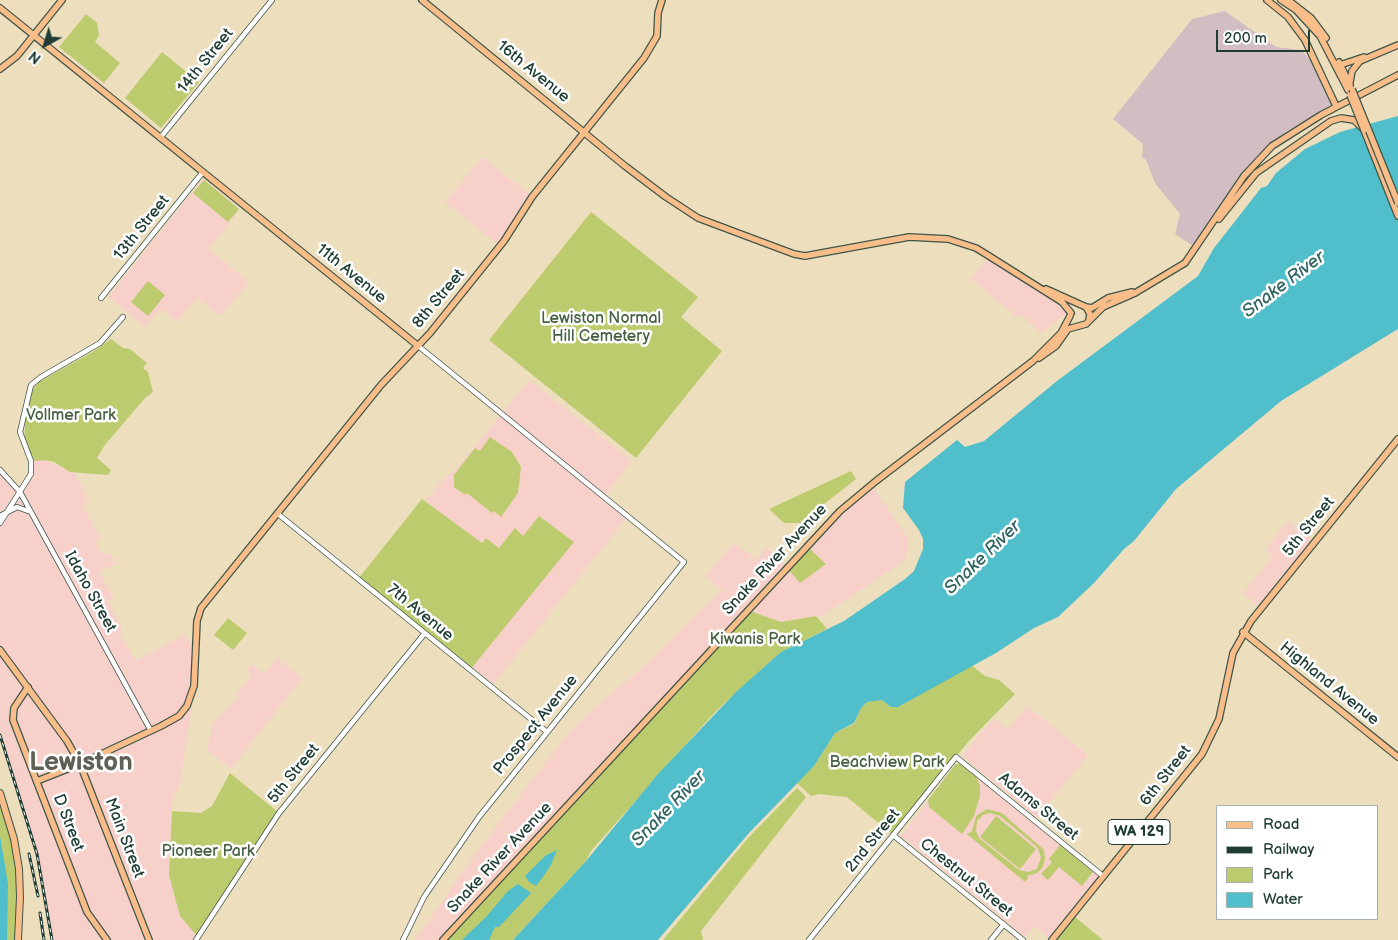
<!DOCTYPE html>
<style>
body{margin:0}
#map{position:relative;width:1398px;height:940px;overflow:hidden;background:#eddfbe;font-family:"Balsamiq Sans",sans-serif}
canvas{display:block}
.legend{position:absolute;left:1216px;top:805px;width:162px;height:115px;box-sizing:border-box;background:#fff;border:1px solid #a5b1ae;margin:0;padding:6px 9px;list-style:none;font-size:15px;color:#1f3d34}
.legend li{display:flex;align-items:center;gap:10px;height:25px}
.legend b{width:25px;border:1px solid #a5b1ae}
.north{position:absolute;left:20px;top:20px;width:50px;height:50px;-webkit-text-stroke:4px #fff;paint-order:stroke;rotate:219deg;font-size:14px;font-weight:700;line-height:20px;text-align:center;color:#1f3d34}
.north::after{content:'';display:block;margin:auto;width:18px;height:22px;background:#1f3d34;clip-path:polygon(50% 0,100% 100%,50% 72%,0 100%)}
.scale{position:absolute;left:1216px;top:30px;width:94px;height:22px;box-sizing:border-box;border:2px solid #1f3d34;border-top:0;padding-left:6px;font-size:15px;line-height:18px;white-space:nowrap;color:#1f3d34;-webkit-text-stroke:4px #fff;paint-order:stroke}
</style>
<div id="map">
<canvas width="1398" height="940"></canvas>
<ul class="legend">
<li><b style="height:6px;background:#f9bd89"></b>Road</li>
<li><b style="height:6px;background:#1f3d34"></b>Railway</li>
<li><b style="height:14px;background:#bccb6d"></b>Park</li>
<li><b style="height:14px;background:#51becb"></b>Water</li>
</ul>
<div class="north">N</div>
<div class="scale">200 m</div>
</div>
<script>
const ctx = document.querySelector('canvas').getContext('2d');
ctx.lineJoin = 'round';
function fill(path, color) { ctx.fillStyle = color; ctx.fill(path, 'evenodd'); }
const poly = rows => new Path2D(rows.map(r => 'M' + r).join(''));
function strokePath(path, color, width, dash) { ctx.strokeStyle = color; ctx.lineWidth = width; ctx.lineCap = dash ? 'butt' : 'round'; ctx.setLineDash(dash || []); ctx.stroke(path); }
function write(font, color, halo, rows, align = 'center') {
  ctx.font = font + ' "Balsamiq Sans",sans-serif'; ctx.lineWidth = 5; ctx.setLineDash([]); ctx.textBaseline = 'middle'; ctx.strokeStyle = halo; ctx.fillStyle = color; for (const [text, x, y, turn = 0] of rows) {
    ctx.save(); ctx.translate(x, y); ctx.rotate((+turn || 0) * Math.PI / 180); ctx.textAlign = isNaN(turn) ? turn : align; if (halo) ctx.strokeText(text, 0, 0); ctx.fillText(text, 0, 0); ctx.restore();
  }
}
fill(poly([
 [483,157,532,197,500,246,445,202],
 [203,179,240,209,209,249,249,282,220,316,197,298,177,322,160,309,145,327,108,297],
 [989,258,1065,306,1069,312,1041,333,1020,314,1017,317,971,279],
 [529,380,632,461,602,500,626,519,493,684,363,578,441,482,459,466],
 [45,460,74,472,89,500,82,504,100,538,95,542,103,556,110,552,115,564,99,572,114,598,108,601,123,630,119,633,136,661,185,634,196,656,196,673,187,706,192,707,180,784,172,802,169,875,180,916,198,937,196,940,52,940,37,854,0,735,0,523,27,482,31,461],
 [0,470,7,478,6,481,16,491,5,510,0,511],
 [871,484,908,538,908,550,904,561,824,615,781,622,747,610,443,940,415,940,476,853,567,735,593,709,642,668,722,590,706,576,733,543,757,559,767,548,787,567],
 [1288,521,1312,540,1259,606,1243,594,1273,556,1265,550],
 [277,658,302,678,231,769,207,750,213,723,239,697,236,695,252,675,247,671,252,664,264,674],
 [1027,706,1088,755,1037,818,962,756,994,718,1008,730],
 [956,764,960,764,1099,876,1049,938,1034,926,1025,937,901,836]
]), '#f7d0ca');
fill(poly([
 [1225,11,1276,47,1301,50,1314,63,1333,104,1287,131,1264,151,1249,168,1195,247,1175,234,1180,214,1155,183,1146,160,1142,157,1143,144,1113,119,1192,19]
]), '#d2bec2');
fill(poly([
 [86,14,97,23,99,35,95,42,120,63,104,83,59,47],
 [162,52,199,82,161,128,125,98],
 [204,180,239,209,228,222,193,193],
 [591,212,698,297,681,317,722,351,636,458,489,340],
 [148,281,165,295,148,316,131,302],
 [111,339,123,348,130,349,147,363,143,368,148,372,153,392,145,398,104,446,97,458,111,470,108,475,70,472,54,462,45,460,35,461,24,441,26,413,32,390,39,382,94,351],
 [490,437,512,452,521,467,518,493,501,517,494,511,492,513,467,493,465,495,454,487,454,475,475,448,480,451],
 [851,471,856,479,800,523,784,523,769,509],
 [422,499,482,543,486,538,499,548,515,528,523,536,539,516,574,542,470,670,358,579],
 [809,548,826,564,800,583,786,567],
 [747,610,781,622,816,616,827,629,781,652,715,712,591,851,586,861,513,940,447,940,707,658],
 [228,618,247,633,233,650,214,635],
 [971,665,985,676,999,680,1015,694,968,742,893,835,847,797,819,794,811,796,797,783,814,766,835,733,854,724,861,708,867,702,882,700,891,707,898,707],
 [956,764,960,764,976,777,980,786,980,796,974,816,962,834,929,807,928,800],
 [230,773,279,813,198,937,180,916,169,875,172,811,201,813,212,806],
 [797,788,806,797,701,931,703,940,663,940,749,837],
 [0,793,19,869,16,940,0,940],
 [987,809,1002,813,1044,850,1045,859,1043,867,1037,873,1027,876,1028,878,1025,882,967,834,972,831,976,816],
 [990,813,1000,816,1038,848,1041,858,1037,869,1028,872,1019,870,979,838,976,831,977,821,983,815],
 [996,816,1036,849,1020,869,980,837],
 [1060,845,1093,872,1082,886,1059,867,1048,880,1041,874,1052,862,1049,859],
 [1075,917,1103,940,1056,940]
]), '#bccb6d');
fill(poly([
 [1398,116,1398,329,1281,401,1176,489,1134,541,1124,549,1094,583,1058,617,1034,628,996,653,898,707,891,707,882,700,867,702,861,708,854,723,835,733,814,766,749,833,658,940,513,940,586,861,658,774,736,692,781,652,844,621,905,579,914,571,923,549,923,539,919,530,903,508,905,482,957,440,965,447,984,441,1057,381,1190,282,1198,276,1214,248,1261,188,1267,186,1276,173,1305,149,1340,132],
 [0,836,8,884,7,940,0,940],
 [557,850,551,865,543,877,536,886,529,882,525,876,545,856],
 [518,884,531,893,499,927,495,927,489,940,462,940,486,917,508,891]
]), '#51becb');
const minor = poly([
 [160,138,272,0],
 [101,298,203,172],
 [0,470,20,492,151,731],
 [278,514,547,732],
 [0,516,17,507,31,512],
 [0,523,31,474,31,461,20,432,31,385,41,377,100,343,123,317],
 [893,835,1023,940],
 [196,940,279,813,425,633],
 [403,940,424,897,479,817,684,562,417,345],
 [809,940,956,757,1103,876],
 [991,940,1004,924]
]);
const major = poly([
 [422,0,625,166,666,197,698,218,794,254,805,256,909,237,948,239,976,248,989,256,1062,302,1071,313],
 [1267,0,1288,17,1305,40,1336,106],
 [1281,0,1296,10,1320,36,1348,90],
 [1288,0,1311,18,1326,38],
 [0,8,417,345],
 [1339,62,1350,85],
 [1340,65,1364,57],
 [0,69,17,56,62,0],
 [1350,82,1352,71,1360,61,1398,45],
 [1219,219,1256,173,1331,121,1341,118,1354,120,1364,130,1398,216],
 [1046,289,1086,307,1090,314,1089,320],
 [1086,307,1092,308,1108,298,1132,292],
 [1039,358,1056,346,1068,329,1086,324,1103,307,1135,293,1185,263,1244,176,1272,146,1321,115,1398,75],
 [1243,632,1398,757],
 [0,650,67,741,80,764,149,940],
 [28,687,14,708,13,720,87,912,107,940],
 [37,781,80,764,161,726,179,716,187,706,194,686,197,621,201,608,381,385,430,333,504,241,532,197,644,58,657,36,658,13,662,0],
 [443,940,840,511,876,481,1033,361,1061,333,1070,316],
 [1052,940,1202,754,1219,719,1233,653,1251,621,1398,439]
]);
const highway = poly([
 [0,793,14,839,19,869,20,897,18,940]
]);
strokePath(minor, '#3e5549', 6);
strokePath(major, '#3e5549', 8);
strokePath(highway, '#3e5549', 8);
strokePath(minor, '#fff', 4.5);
strokePath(major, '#f9bd89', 5.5);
strokePath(highway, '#f9bd89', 6);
const rail = poly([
 [0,735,37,854,52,940],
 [29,854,38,896],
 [40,913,44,940]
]);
strokePath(rail, '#1f3d34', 3);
strokePath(rail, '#fff', 1, [4]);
const majorBridge = poly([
 [1352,89,1398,203],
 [1350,95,1364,130]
]);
strokePath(majorBridge, '#3e5549', 8, []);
strokePath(majorBridge, '#f9bd89', 5.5);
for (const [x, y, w] of [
 [1139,832,62]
]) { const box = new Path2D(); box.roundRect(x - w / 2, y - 12.5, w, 25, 4); ctx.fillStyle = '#fff'; ctx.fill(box); strokePath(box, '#1f3d34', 1); }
write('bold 15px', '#1f3d34', null, [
 ["WA 129",1139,832]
]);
write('16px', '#1f3d34', '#fff', [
 ["14th Street",206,61,-51],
 ["16th Avenue",533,72,39],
 ["13th Street",142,228,-51],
 ["11th Avenue",351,274,39],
 ["8th Street",439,299,-50],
 ["5th Street",1309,527,-51],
 ["Snake River Avenue",775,560,-47],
 ["Idaho Street",90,592,61],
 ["7th Avenue",420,613,39],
 ["Highland Avenue",1329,684,39],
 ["Prospect Avenue",536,725,-51],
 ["5th Street",294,774,-51],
 ["6th Street",1166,776,-52],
 ["Adams Street",1038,807,39],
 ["D Street",68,823,69],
 ["Main Street",124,838,69],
 ["2nd Street",873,841,-51],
 ["Snake River Avenue",500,858,-47],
 ["Chestnut Street",966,878,39]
]);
write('16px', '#466042', '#fff', [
 ["Lewiston Normal",601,319],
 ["Hill Cemetery",601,337],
 ["Vollmer Park",71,416],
 ["Kiwanis Park",755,640],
 ["Beachview Park",887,763],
 ["Pioneer Park",208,852]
]);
write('italic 18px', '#2e6461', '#fff', [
 ["Snake River",1284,285,-37],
 ["Snake River",983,558,-44],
 ["Snake River",669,809,-46]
]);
write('bold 26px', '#5f6156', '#fff', [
 ["Lewiston",81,763]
]);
</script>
